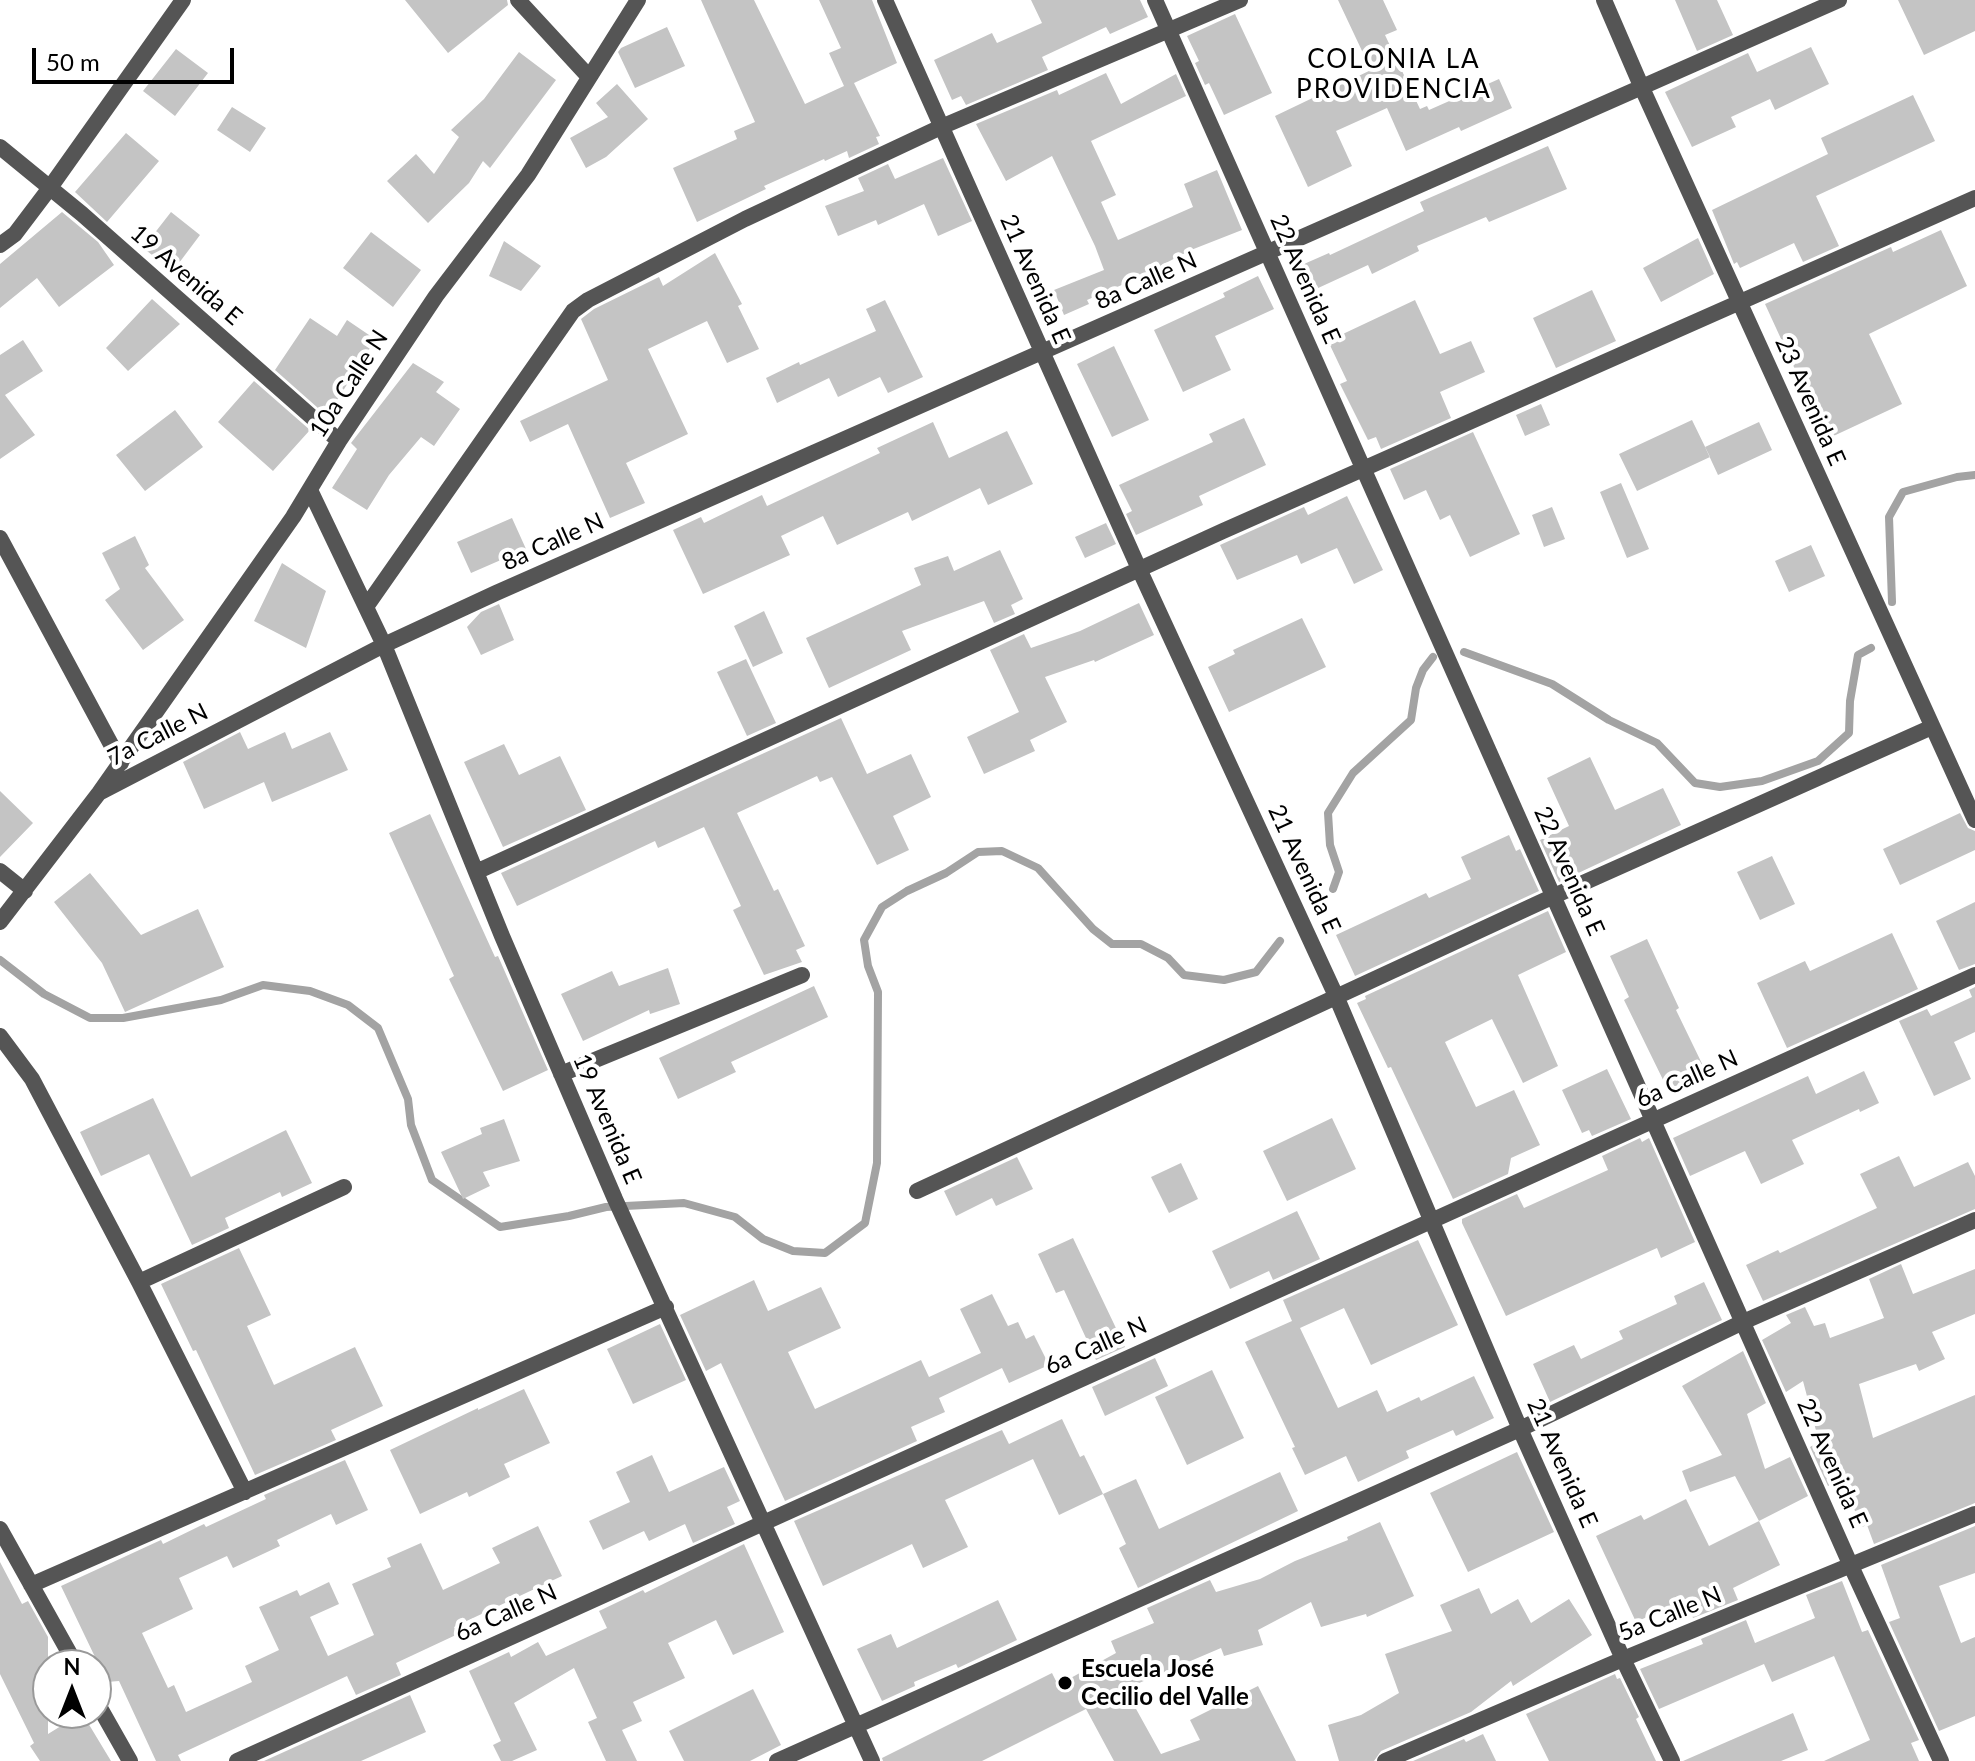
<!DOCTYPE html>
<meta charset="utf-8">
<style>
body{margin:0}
#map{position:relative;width:1975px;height:1761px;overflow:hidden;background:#fff;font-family:Lato,sans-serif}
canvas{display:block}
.north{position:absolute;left:32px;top:1649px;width:80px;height:80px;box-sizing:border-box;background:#fff;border:2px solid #999;border-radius:50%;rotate:0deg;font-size:22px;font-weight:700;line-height:32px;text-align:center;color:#000}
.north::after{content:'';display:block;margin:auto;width:28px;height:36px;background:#000;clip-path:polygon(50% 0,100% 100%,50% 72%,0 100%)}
.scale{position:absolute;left:32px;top:48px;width:202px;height:36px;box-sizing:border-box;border:4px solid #000;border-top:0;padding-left:10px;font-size:24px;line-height:28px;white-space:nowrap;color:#000;-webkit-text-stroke:6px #fff;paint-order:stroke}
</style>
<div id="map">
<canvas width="1975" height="1761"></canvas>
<div class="north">N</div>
<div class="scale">50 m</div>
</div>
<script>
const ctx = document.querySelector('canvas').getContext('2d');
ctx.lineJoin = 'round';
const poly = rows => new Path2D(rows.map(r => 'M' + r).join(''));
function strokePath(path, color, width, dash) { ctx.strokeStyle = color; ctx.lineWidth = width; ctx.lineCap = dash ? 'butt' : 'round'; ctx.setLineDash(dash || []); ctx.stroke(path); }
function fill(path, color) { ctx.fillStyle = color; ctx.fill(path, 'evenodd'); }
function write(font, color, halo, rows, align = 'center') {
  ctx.font = font + ' Lato,sans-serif'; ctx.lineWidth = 8; ctx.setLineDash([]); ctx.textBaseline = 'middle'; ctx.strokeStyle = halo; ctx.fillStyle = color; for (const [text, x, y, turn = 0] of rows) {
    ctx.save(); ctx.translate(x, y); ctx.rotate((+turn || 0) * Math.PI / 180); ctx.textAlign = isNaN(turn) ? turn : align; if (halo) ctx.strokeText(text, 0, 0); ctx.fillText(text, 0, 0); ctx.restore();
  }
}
strokePath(poly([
 [1892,602,1889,517,1903,492,1957,477,1975,475],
 [1464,652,1552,684,1609,720,1657,743,1695,783,1720,787,1762,781,1818,761,1849,733,1850,701,1858,655,1871,648],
 [1333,889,1339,872,1330,845,1328,813,1353,773,1411,720,1416,688,1423,670,1433,657],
 [0,960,44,994,90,1018,123,1018,221,1000,263,985,310,991,348,1005,378,1028,408,1099,411,1125,432,1180,500,1227,569,1216,606,1207,684,1203,735,1217,763,1239,793,1251,825,1253,865,1223,877,1163,878,992,868,966,864,940,882,907,907,891,946,873,978,852,1002,851,1038,868,1093,929,1112,944,1141,944,1168,958,1184,975,1224,980,1256,972,1280,941]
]), '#a3a3a3', 8);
fill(poly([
 [405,0,507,0,508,5,448,53],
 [701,0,754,0,805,104,844,86,829,53,841,48,819,0,872,0,897,63,854,83,880,136,876,137,879,144,849,158,847,151,825,161,824,159,764,186,766,189,697,222,673,168,737,139,734,131,755,122],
 [1031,0,1140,0,1148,17,1110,34,1106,27,1042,57,1048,70,966,105,961,96,952,100,934,60,992,33,997,43,1042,23],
 [1338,0,1383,0,1397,30,1385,35,1420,109,1427,106,1429,110,1499,79,1512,108,1461,131,1459,127,1406,151,1387,108,1336,131,1352,166,1308,187,1275,116,1371,70],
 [1675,0,1717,0,1733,35,1697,51],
 [1898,0,1975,0,1975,31,1924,55],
 [1235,14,1272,93,1224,115,1209,83,1205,85,1195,63,1199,61,1187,36],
 [667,27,685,66,635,88,618,52,621,48],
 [1811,47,1829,84,1775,110,1770,99,1731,117,1736,127,1692,147,1665,92,1748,53,1757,72],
 [176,49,208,73,175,116,143,91],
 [519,52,556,80,490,168,483,161,469,183,428,223,387,181,416,154,434,174,459,137,451,130,484,99],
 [1106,73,1121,104,1176,74,1186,96,1091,141,1116,195,1101,202,1118,240,1193,207,1184,184,1217,170,1242,230,1191,250,1160,266,1161,268,1087,300,1089,304,1064,315,1054,290,1104,270,1095,246,1052,156,1006,181,976,124,1057,90,1059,95],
 [617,84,648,119,606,157,586,168,570,138,608,117,596,103],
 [1913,95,1935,141,1816,196,1839,246,1803,262,1794,243,1740,268,1737,262,1734,264,1712,210,1828,154,1821,138],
 [232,107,266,128,250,152,217,130],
 [126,133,159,161,107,222,75,192],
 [1548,146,1567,189,1489,222,1486,217,1417,246,1419,251,1372,274,1368,265,1316,289,1304,264,1329,253,1330,255,1424,211,1420,202],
 [943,158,972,221,938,236,924,204,878,225,876,220,838,236,825,206,864,191,858,178,888,164,895,179],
 [62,212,98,242,114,265,59,307,37,278,0,308,0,264],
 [171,212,200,235,173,271,143,248],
 [1941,230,1967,286,1869,334,1902,404,1827,439,1765,304,1891,247,1893,252],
 [371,232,421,270,393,307,343,268],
 [1698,238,1714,274,1661,302,1643,268],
 [504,241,541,266,521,291,489,276],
 [715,253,742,304,738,306,759,349,727,363,707,321,648,349,688,434,626,463,645,503,610,518,568,424,530,442,520,421,608,380,581,319,594,309,659,277,663,286],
 [1258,276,1274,309,1215,336,1231,370,1183,392,1154,330,1225,297,1223,293],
 [1592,290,1616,341,1556,368,1533,318],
 [152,299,180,324,128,371,106,348],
 [885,300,923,377,888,393,880,377,838,397,829,378,777,403,766,378,799,362,800,365,876,331,866,309],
 [1415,300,1440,354,1471,341,1485,372,1440,392,1451,418,1381,449,1376,437,1368,440,1340,384,1347,381,1328,341],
 [310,318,337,336,347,320,372,337,372,345,327,416,275,370],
 [23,340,43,371,5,395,35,435,0,459,0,355],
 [1114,346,1149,420,1112,437,1077,364],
 [413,363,444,382,436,392,460,409,434,446,421,437,389,475,367,510,332,488,357,449,351,443],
 [254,381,310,430,273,471,218,422],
 [1541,404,1550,425,1525,436,1516,415],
 [175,410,203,447,145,491,116,455],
 [1244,418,1266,465,1199,496,1203,505,1136,535,1126,514,1132,511,1119,485,1213,442,1209,434],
 [1692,420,1710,457,1637,491,1619,454],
 [933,422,949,458,1007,431,1033,484,988,505,980,488,912,521,908,512,837,545,823,516,781,536,790,555,703,594,673,530,701,517,704,523,762,495,767,506,880,453,877,448],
 [1759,422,1772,450,1718,475,1705,447],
 [1473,432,1520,534,1470,557,1450,515,1440,520,1426,490,1404,500,1390,469],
 [1621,483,1649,549,1627,558,1600,492],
 [1347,496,1383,570,1354,584,1337,548,1301,564,1297,555,1237,580,1220,545,1304,507,1308,515],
 [1552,507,1565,539,1544,547,1532,515],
 [512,518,526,549,471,573,457,542],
 [1106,523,1116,544,1085,558,1075,537],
 [135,536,149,565,145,568,184,620,143,650,105,600,120,589,102,553],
 [1811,545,1825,576,1789,592,1775,561],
 [1000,550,1023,599,1011,605,1015,614,994,623,984,601,902,631,911,650,829,688,806,638,921,585,914,568,948,556,954,571],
 [282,563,326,591,306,648,254,621],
 [1139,603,1154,635,1095,662,1094,660,1045,677,1067,722,1030,740,1035,751,984,774,967,737,1019,712,990,650,1024,634,1031,648,1080,631],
 [499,604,514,640,481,655,467,627,481,612],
 [764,611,783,653,753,667,734,626],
 [1302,618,1326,667,1229,712,1208,667,1235,654,1233,650],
 [746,659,776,723,747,736,717,672],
 [841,718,867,774,911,754,931,797,893,816,909,850,877,865,832,777,820,782,817,776,737,813,774,891,778,889,805,946,796,950,802,962,764,975,733,910,741,906,704,827,658,848,655,841,517,906,501,873],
 [240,732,248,749,285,732,292,749,330,732,348,770,272,802,264,782,204,809,183,762],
 [504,744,519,775,560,756,586,810,503,847,464,762],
 [1590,757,1615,810,1663,788,1681,825,1559,882,1540,840,1569,826,1547,778],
 [0,791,33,823,0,857],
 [1960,813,1968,828,1975,831,1975,850,1900,885,1883,849],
 [430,814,495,957,498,956,548,1070,503,1091,449,979,454,976,389,833],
 [1509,835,1516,851,1520,849,1539,891,1355,976,1336,935,1426,893,1429,898,1471,879,1461,857],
 [1772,856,1795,904,1760,920,1737,872],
 [90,873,141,935,198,909,224,967,125,1012,102,963,54,902],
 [1975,902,1975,964,1959,970,1936,921],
 [1548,911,1566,952,1518,975,1558,1066,1523,1083,1492,1019,1445,1042,1476,1107,1514,1090,1540,1145,1511,1158,1508,1174,1453,1199,1391,1067,1388,1068,1357,1003,1366,999,1365,996],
 [1892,933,1918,989,1787,1048,1757,983,1805,961,1810,971],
 [1647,939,1679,1008,1676,1010,1707,1074,1669,1092,1624,1000,1629,997,1610,956],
 [668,968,680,1004,650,1014,649,1010,583,1041,561,994,612,971,619,986],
 [814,986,828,1017,731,1062,736,1072,678,1099,659,1058],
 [1975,987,1975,1032,1954,1042,1971,1079,1934,1096,1899,1021,1927,1009,1931,1016,1972,997,1969,990],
 [1607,1069,1631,1119,1592,1136,1589,1130,1582,1133,1562,1090],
 [1864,1071,1879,1103,1860,1112,1859,1109,1792,1140,1804,1164,1761,1184,1745,1151,1690,1176,1673,1138,1808,1076,1816,1094],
 [153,1098,191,1177,286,1130,312,1183,282,1197,280,1192,225,1218,229,1228,192,1245,149,1154,101,1176,80,1132],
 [1332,1118,1356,1169,1287,1201,1263,1151],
 [504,1119,520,1161,483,1172,490,1186,463,1199,441,1152,482,1134,480,1128],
 [1640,1138,1642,1142,1649,1138,1695,1242,1661,1258,1657,1248,1506,1316,1462,1223,1462,1219,1517,1194,1524,1208,1608,1170,1602,1156],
 [1899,1156,1914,1187,1968,1162,1975,1176,1975,1209,1763,1301,1746,1265,1778,1250,1780,1253,1877,1208,1860,1174],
 [1017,1157,1033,1189,996,1206,992,1198,956,1216,944,1191],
 [1181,1163,1198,1199,1169,1213,1151,1177],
 [1297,1211,1320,1259,1273,1280,1269,1271,1230,1289,1212,1251],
 [1073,1238,1125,1347,1096,1360,1064,1290,1056,1293,1038,1254],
 [1418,1240,1458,1325,1371,1365,1344,1308,1300,1328,1338,1408,1377,1390,1387,1412,1419,1397,1421,1401,1474,1376,1494,1418,1456,1436,1453,1430,1406,1451,1409,1458,1358,1482,1346,1456,1305,1475,1292,1448,1295,1447,1245,1342,1292,1321,1283,1300],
 [239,1248,271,1315,247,1326,274,1385,355,1347,383,1406,331,1430,336,1440,255,1475,196,1350,193,1351,161,1284],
 [1901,1264,1913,1294,1975,1269,1975,1314,1932,1332,1945,1359,1919,1371,1916,1364,1859,1384,1873,1438,1975,1395,1975,1503,1874,1544,1867,1525,1862,1527,1841,1479,1828,1486,1810,1447,1819,1442,1803,1381,1786,1392,1762,1340,1791,1323,1786,1315,1805,1307,1814,1326,1825,1323,1830,1338,1884,1318,1869,1279],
 [754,1280,768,1311,821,1287,841,1328,788,1352,815,1409,921,1360,929,1377,981,1353,960,1309,992,1294,1008,1326,1018,1322,1026,1339,1034,1335,1049,1365,1009,1383,1002,1368,939,1398,945,1412,911,1427,917,1441,785,1501,721,1363,706,1371,680,1315],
 [1704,1282,1722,1320,1550,1402,1533,1364,1574,1345,1581,1359,1623,1339,1619,1331,1677,1304,1674,1296],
 [660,1324,686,1380,633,1404,607,1349],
 [1743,1351,1766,1403,1747,1414,1765,1469,1790,1457,1808,1496,1759,1521,1735,1476,1690,1492,1682,1471,1722,1455,1682,1386],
 [1155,1358,1168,1386,1105,1416,1092,1387],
 [1212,1370,1244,1438,1187,1465,1155,1397],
 [524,1389,550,1443,504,1464,510,1477,469,1497,467,1492,420,1514,390,1450,478,1408,478,1410],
 [1062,1419,1080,1457,1084,1455,1103,1494,1059,1515,1033,1459,945,1500,968,1547,923,1568,912,1544,823,1586,794,1521,1002,1430,1009,1444],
 [1517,1452,1554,1532,1468,1572,1430,1493],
 [652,1455,669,1492,724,1467,740,1501,727,1507,735,1524,693,1543,685,1524,649,1541,644,1531,603,1550,589,1521,630,1502,616,1472],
 [345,1460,368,1510,336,1525,331,1514,277,1540,280,1546,233,1568,227,1556,179,1578,193,1609,142,1633,168,1688,174,1685,186,1712,252,1682,245,1666,279,1650,259,1607,297,1590,300,1596,329,1582,339,1604,310,1617,328,1656,374,1635,352,1584,391,1567,387,1558,421,1543,443,1590,500,1563,492,1548,538,1526,562,1576,454,1627,458,1634,396,1663,401,1675,356,1695,347,1676,178,1755,181,1761,156,1761,119,1681,107,1682,61,1586,161,1540,163,1544,204,1524,206,1527,266,1499,264,1495],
 [1280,1472,1298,1511,1138,1588,1119,1548,1126,1544,1103,1494,1136,1479,1159,1529],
 [1686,1499,1709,1546,1759,1521,1780,1565,1733,1588,1738,1600,1693,1618,1686,1599,1636,1622,1596,1536,1641,1515,1644,1520],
 [1380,1522,1414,1596,1367,1617,1366,1614,1321,1627,1311,1602,1258,1630,1263,1645,1224,1656,1221,1648,1125,1689,1161,1754,1200,1740,1190,1720,1258,1686,1296,1761,1114,1761,1086,1709,982,1761,883,1761,882,1758,1052,1673,1058,1685,1116,1653,1111,1641,1154,1623,1147,1608,1210,1580,1216,1592,1260,1579,1295,1561,1348,1540,1347,1537],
 [1975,1526,1975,1573,1939,1586,1961,1643,1975,1637,1975,1716,1939,1731,1889,1622,1900,1618,1881,1565],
 [744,1544,784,1632,733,1655,716,1620,668,1643,685,1678,633,1702,642,1721,622,1730,637,1761,606,1761,588,1722,597,1718,574,1668,514,1703,537,1750,512,1761,501,1761,493,1745,501,1741,469,1671,509,1652,511,1657,538,1642,546,1656,607,1628,599,1611,643,1590,645,1593],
 [0,1562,22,1604,28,1601,48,1637,48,1734,82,1713,111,1761,40,1761,30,1746,34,1743,0,1674],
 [1842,1581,1862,1632,1868,1630,1919,1740,1911,1743,1919,1761,1824,1761,1870,1740,1834,1656,1772,1682,1764,1664,1659,1709,1640,1669,1703,1644,1701,1639,1746,1620,1755,1643,1815,1618,1806,1595],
 [1479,1588,1491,1614,1518,1599,1531,1623,1569,1599,1592,1635,1513,1686,1511,1681,1471,1712,1381,1751,1374,1761,1339,1761,1328,1725,1361,1715,1399,1693,1385,1654,1452,1631,1440,1605],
 [998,1600,1017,1640,958,1668,956,1664,914,1682,915,1686,882,1701,857,1649,891,1634,897,1648],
 [1615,1674,1617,1679,1620,1678,1639,1717,1636,1719,1656,1761,1549,1761,1526,1714],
 [753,1689,781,1745,750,1761,684,1761,669,1731],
 [410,1695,426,1732,361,1761,264,1761],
 [1793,1713,1808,1750,1781,1761,1683,1761],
 [1483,1734,1496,1761,1413,1761,1464,1739,1466,1742]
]), '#c4c4c4');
strokePath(poly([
 [518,0,589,77],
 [885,0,1140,571,1336,996,1520,1429,1623,1659,1672,1761],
 [1155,0,1851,1566,1941,1761],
 [1604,0,1642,88,1975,820],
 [0,147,82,214,339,441],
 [0,245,15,234,49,189,183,0],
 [310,490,384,645,502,936,615,1199,872,1761],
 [0,538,121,763],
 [366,607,573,311,588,300,745,219,941,127,1240,0],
 [99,793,384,645,496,593,1839,0],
 [0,871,25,891],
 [476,872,1223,531,1975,198],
 [0,922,99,793,293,517,339,441,436,296,528,175,638,0],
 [0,1036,32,1079,139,1282,245,1492],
 [561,1074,802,975],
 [917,1191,1554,896,1932,727],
 [139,1282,344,1187],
 [0,1529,76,1665],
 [31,1585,666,1307],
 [96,1701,130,1761],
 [237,1761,1975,975],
 [777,1761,1520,1429,1743,1322,1975,1220],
 [1385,1761,1623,1659,1975,1514]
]), '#555', 16);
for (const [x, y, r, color] of [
 [1065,1683,8,"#000"]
]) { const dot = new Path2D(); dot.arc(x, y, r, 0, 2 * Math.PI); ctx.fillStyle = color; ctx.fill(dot); strokePath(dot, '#fff', 3); }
write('24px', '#000', '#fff', [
 ["19 Avenida E",186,275,41],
 ["21 Avenida E",1035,279,66],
 ["22 Avenida E",1305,279,66],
 ["8a Calle N",1146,281,-24],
 ["10a Calle N",349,384,-57],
 ["23 Avenida E",1810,401,66],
 ["8a Calle N",553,542,-24],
 ["7a Calle N",158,735,-27],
 ["21 Avenida E",1304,869,65],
 ["22 Avenida E",1569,871,66],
 ["6a Calle N",1687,1079,-24],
 ["19 Avenida E",607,1119,67],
 ["6a Calle N",1096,1346,-24],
 ["21 Avenida E",1562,1463,66],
 ["22 Avenida E",1832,1463,66],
 ["6a Calle N",506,1613,-24],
 ["5a Calle N",1670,1614,-22]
]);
write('bold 24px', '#000', '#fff', [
 ["Escuela José",1081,1669],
 ["Cecilio del Valle",1081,1697]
], 'left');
ctx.letterSpacing = '2px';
write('26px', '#000', '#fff', [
 ["COLONIA LA",1394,60],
 ["PROVIDENCIA",1394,90]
]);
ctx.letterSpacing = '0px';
</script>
